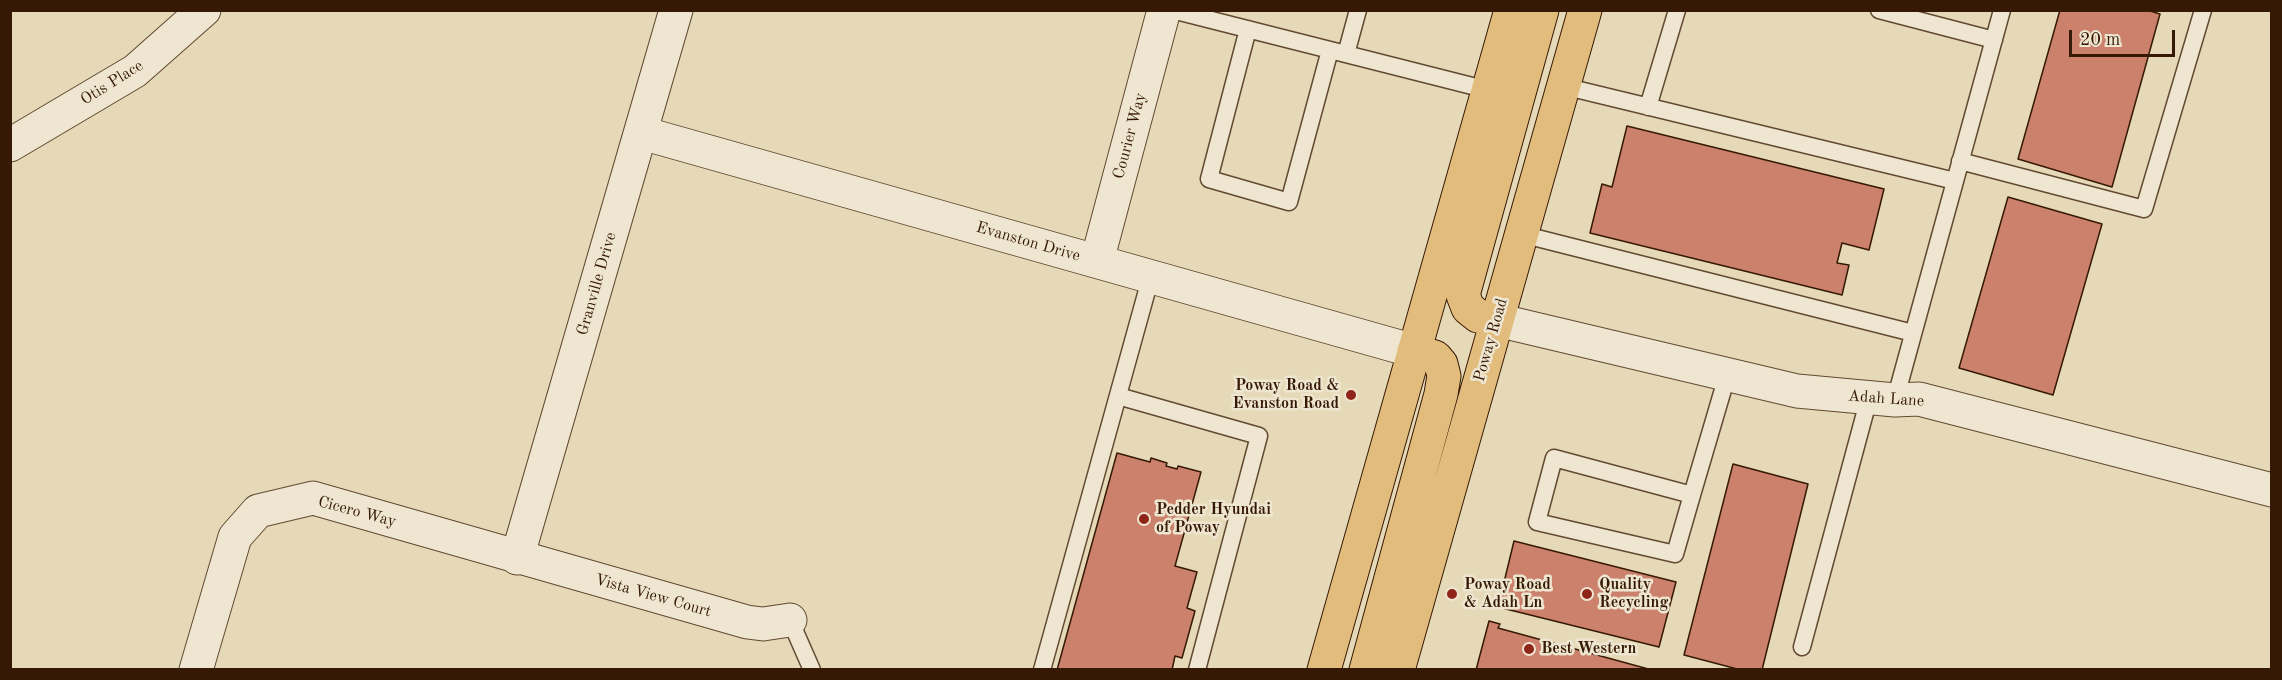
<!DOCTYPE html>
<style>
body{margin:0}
#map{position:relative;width:2282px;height:680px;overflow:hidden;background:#e5d9b7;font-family:"Old Standard TT",serif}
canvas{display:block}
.frame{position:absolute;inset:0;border:12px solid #361904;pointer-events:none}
.scale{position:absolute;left:2069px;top:30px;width:106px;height:27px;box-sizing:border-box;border:3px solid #361904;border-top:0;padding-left:8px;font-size:18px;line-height:21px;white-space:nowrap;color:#361904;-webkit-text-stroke:4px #eee6d0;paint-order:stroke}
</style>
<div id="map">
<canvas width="2282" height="680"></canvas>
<div class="frame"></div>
<div class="scale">20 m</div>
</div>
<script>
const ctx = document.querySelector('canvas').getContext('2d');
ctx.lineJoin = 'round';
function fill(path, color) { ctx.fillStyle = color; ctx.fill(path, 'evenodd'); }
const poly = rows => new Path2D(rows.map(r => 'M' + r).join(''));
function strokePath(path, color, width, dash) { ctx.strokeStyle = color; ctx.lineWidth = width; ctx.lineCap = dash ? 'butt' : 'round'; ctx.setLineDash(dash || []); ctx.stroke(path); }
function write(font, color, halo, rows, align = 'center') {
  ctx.font = font + ' "Old Standard TT",serif'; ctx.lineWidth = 5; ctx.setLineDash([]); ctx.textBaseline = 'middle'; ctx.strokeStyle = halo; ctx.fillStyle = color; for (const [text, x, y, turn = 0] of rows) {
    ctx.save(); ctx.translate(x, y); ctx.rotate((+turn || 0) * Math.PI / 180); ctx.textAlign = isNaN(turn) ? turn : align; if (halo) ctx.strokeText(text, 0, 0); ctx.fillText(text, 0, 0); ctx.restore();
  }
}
const building = poly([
 [2060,10,2147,10,2160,14,2112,187,2018,159,2060,10],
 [1627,126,1884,189,1869,250,1842,243,1837,263,1849,265,1842,295,1590,233,1602,184,1612,187,1627,126],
 [2008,197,2102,224,2053,395,1959,368,2008,197],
 [1117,453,1150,462,1151,458,1167,463,1166,466,1177,469,1178,466,1201,472,1175,566,1197,572,1187,608,1195,611,1182,658,1175,656,1172,670,1057,670,1117,453],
 [1733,464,1808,484,1762,670,1741,670,1684,655,1733,464],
 [1514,541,1676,582,1659,647,1498,607,1514,541],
 [1489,621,1500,624,1498,628,1652,670,1476,670,1489,621]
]);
fill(building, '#cb816b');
strokePath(building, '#361904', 1.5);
const lane = poly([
 [1172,10,1488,90],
 [1879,10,1994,40],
 [1248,29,1209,179,1289,202,1330,50],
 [1346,54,1358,10],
 [1563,86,1955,181],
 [1648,107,1677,10],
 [1960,161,2144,209,2203,10],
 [1521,234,1913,333],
 [1118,396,1259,436,1197,670],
 [1895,400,2002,10],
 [1692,495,1554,458,1537,522,1675,554,1692,495,1727,376],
 [790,620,812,670],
 [1802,647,1869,398],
 [1042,670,1151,276]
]);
const street = poly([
 [642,133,1414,351],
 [10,145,135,71,204,10],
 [1097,261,1164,10],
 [1497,320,1797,391,1895,400,1919,399,2272,490],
 [517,558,676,10],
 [196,670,235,537,258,511,313,498,747,622,763,624,790,620]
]);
const primary = poly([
 [1497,320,1478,316,1468,308,1463,295,1542,10],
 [1324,670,1511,10],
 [1366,670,1441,394,1444,376,1441,364,1435,357,1414,351],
 [1398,670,1585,10]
]);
strokePath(lane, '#624931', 19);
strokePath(street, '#624931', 35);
strokePath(primary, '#361904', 35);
strokePath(lane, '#eee6d0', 16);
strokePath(street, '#eee6d0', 33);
strokePath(primary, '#e2bc7c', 33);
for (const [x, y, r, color] of [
 [1351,395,6,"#8f2418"],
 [1144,519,6,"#8f2418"],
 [1452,594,6,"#8f2418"],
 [1587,594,6,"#8f2418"],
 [1529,649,6,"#8f2418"]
]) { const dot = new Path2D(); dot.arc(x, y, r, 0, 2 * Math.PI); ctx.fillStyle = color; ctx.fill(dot); strokePath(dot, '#eee6d0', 2); }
write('16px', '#361904', '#eee6d0', [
 ["Otis Place",112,83,-32],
 ["Courier Way",1130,136,-75],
 ["Evanston Drive",1028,242,16],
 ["Granville Drive",597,284,-74],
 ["Poway Road",1491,340,-74],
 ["Adah Lane",1886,399,4],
 ["Cicero Way",357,512,15],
 ["Vista View Court",653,596,16]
]);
write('bold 16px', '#361904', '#eee6d0', [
 ["Poway Road &",1339,386,"right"],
 ["Evanston Road",1339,404,"right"],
 ["Pedder Hyundai",1156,510],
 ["of Poway",1156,528],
 ["Poway Road",1464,585],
 ["& Adah Ln",1464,603],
 ["Quality",1599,585],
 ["Recycling",1599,603],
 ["Best Western",1541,649]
], 'left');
</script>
